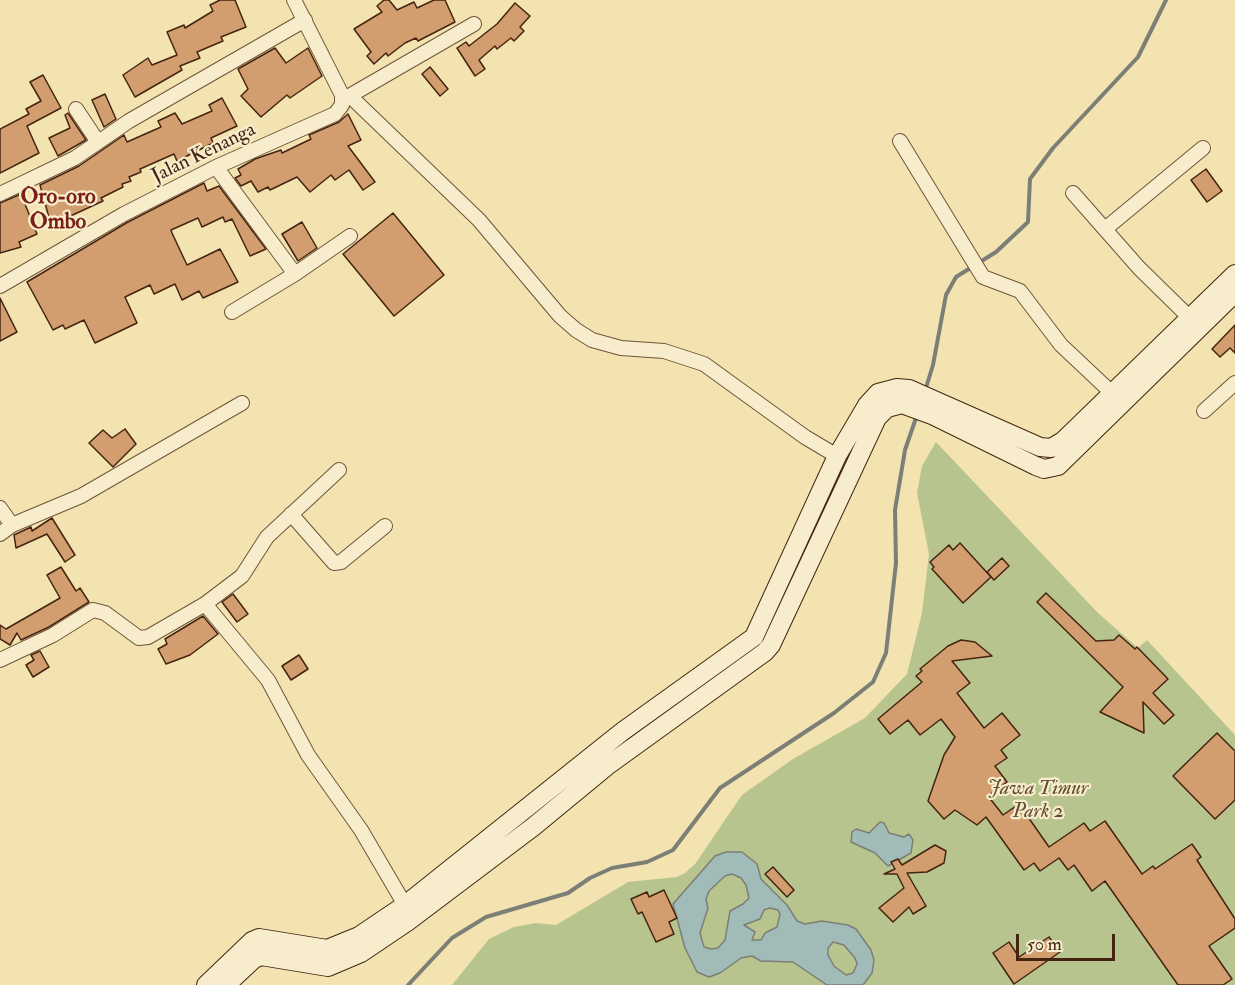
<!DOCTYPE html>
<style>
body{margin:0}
#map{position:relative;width:1235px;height:985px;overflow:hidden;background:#f3e3b1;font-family:"IM FELL Double Pica",serif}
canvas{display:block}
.scale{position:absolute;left:1016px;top:934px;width:99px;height:27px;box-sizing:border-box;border:3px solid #442410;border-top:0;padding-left:8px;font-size:18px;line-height:21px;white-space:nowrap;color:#442410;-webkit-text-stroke:4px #f7edcc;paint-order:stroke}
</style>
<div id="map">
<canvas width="1235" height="985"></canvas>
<div class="scale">50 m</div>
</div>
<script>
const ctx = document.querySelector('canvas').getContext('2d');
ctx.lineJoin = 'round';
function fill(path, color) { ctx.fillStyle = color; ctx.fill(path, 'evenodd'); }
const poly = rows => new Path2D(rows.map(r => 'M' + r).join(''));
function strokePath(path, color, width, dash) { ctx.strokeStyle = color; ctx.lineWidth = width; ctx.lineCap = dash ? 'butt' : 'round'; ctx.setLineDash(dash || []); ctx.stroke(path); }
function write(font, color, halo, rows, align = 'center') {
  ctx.font = font + ' "IM FELL Double Pica",serif'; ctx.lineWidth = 4.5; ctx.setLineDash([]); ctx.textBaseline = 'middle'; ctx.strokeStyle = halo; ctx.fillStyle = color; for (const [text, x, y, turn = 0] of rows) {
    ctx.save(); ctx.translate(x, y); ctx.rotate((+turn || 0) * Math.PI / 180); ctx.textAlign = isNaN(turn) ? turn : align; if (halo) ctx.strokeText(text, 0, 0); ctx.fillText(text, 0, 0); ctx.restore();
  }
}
fill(poly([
 [936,442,1098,613,1138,648,1147,640,1235,735,1235,985,452,985,489,939,514,927,536,923,556,925,628,882,677,877,685,873,695,864,742,795,793,759,865,718,907,674,922,613,929,554,917,493,922,466]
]), '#b8c48e');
const water = poly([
 [880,822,884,823,889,833,904,837,909,834,913,840,911,853,888,866,875,853,851,842,852,832,856,829,869,833,880,822],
 [726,852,742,852,757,864,761,879,787,905,797,921,805,924,822,921,848,925,856,929,871,950,874,960,872,973,863,985,827,985,793,962,761,961,752,956,741,958,720,973,709,977,697,972,685,948,673,904,715,856,726,852],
 [732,874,741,878,746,885,749,898,743,904,730,911,725,940,718,948,711,949,704,947,700,933,708,908,706,899,709,891,725,876,732,874],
 [770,908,778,910,780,914,777,927,765,933,761,940,752,940,755,932,744,925,760,919,764,910,770,908],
 [833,942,844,945,855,958,857,964,853,973,846,975,834,966,828,955,828,948,833,942]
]);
fill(water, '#a1bbb8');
strokePath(water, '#7c7f75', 1.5);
strokePath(poly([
 [925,391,933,365,946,295,956,277,996,252,1028,222,1030,179,1053,148,1138,57,1166,0],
 [408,985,452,938,486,917,568,893,590,878,612,868,647,862,673,850,720,788,834,713,873,682,886,653,896,563,895,510,905,450,917,415]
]), '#7c7f75', 4);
const building = poly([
 [220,0,235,0,246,27,221,37,223,41,197,52,200,58,180,66,182,70,135,97,123,75,148,58,152,65,177,55,167,32,184,25,185,28,213,11,210,5,220,0],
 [384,0,389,0,397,10,414,2,417,8,434,0,445,0,455,22,418,41,416,38,405,43,388,56,386,53,374,64,367,56,371,52,354,29,382,12,377,6,384,0],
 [515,3,530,16,520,27,524,31,514,41,511,38,497,49,495,46,479,60,485,69,475,76,457,48,466,42,469,46,497,24,515,3],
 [275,48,286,63,308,48,322,76,290,98,287,95,261,117,241,96,248,89,238,69,275,48],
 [430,67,448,89,440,96,422,74,430,67],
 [43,75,61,108,27,126,39,153,0,173,0,129,29,114,26,109,41,101,30,82,43,75],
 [105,94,116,119,104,127,92,100,105,94],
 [222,98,237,126,211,138,213,143,177,161,174,154,140,169,141,172,129,177,131,181,122,184,123,187,101,198,103,201,51,225,40,185,79,166,124,135,127,142,161,127,158,121,175,113,182,124,212,111,209,105,222,98],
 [68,113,86,140,58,156,49,138,70,128,65,115,68,113],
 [348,114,361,140,348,146,375,182,363,190,349,170,335,180,331,175,310,192,297,177,270,190,268,187,258,192,251,181,241,186,235,178,241,175,238,169,255,159,281,150,282,153,311,139,309,135,339,122,348,114],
 [1206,169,1222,191,1207,202,1191,180,1206,169],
 [204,183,207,191,219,186,266,249,250,256,232,219,225,222,223,217,202,227,198,218,171,230,172,233,187,265,220,249,238,282,203,298,199,291,182,300,175,284,154,294,150,285,125,297,137,323,95,343,84,320,65,329,63,325,53,330,27,282,128,222,204,183],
 [21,194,37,234,19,242,21,247,0,253,0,203,21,194],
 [393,213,444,275,394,316,343,254,393,213],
 [302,222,317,248,298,261,282,234,302,222],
 [0,298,17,332,0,341,0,298],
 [1235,325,1235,353,1230,348,1220,357,1212,349,1235,325],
 [125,429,136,444,113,467,89,443,103,430,112,438,125,429],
 [52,518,75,555,65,562,47,534,16,548,14,535,31,527,32,531,52,518],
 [960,543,991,577,963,603,932,569,934,567,930,562,949,545,953,550,960,543],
 [1002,558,1009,566,994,580,987,572,1002,558],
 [61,567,76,591,80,588,89,602,49,627,21,640,17,633,10,645,0,639,0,625,6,629,60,598,47,575,61,567],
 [1046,593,1096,641,1114,640,1119,635,1135,649,1137,647,1168,679,1153,693,1174,715,1164,724,1143,702,1144,733,1100,712,1123,687,1037,602,1046,593],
 [233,594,248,614,237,622,222,602,233,594],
 [203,616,218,634,190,655,166,664,158,649,167,644,165,639,203,616],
 [961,640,975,642,992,656,952,661,970,683,957,693,984,728,1002,713,1020,735,1001,750,1007,758,995,766,1007,782,988,796,1003,815,1019,804,1049,847,1084,823,1090,831,1105,821,1142,874,1153,866,1155,869,1192,844,1201,857,1197,860,1235,919,1235,928,1209,946,1232,979,1223,985,1178,985,1105,881,1092,891,1074,865,1068,870,1059,858,1040,871,1034,863,1024,870,986,817,977,825,955,810,944,819,928,801,944,755,955,737,941,719,920,735,908,720,890,734,878,719,922,682,916,676,922,671,920,669,948,646,961,640],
 [40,651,49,667,33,677,26,665,34,660,31,655,40,651],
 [299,655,308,669,291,680,282,666,299,655],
 [1217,733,1235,751,1235,800,1215,819,1173,776,1217,733],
 [935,845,946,851,944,863,927,872,907,873,926,906,913,914,909,907,893,922,879,908,904,888,897,874,884,874,895,869,891,862,898,859,902,865,935,845],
 [773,867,794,890,787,897,765,874,773,867],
 [664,890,677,918,669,922,674,934,656,942,642,912,638,914,631,899,647,892,649,897,664,890],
 [1049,937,1060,952,1014,984,993,953,1009,942,1019,957,1049,937]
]);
fill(building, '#d39e6f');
strokePath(building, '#442410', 1.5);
const street = poly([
 [350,96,479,220,560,316,576,330,592,340,621,348,664,351,704,364,805,437,837,456],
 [344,99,474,24],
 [76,109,98,142],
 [900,141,983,277,1020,291,1061,345,1112,393],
 [216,167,295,274,232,312],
 [1073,193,1139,268,1189,317],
 [0,194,75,158,129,121,305,20],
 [1105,229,1203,148],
 [295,274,350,236],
 [0,286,124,214,216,167,335,114,342,105,342,95,294,0],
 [1204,411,1235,383],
 [0,508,12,525],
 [291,514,334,563,341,562,385,526],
 [0,534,12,525,81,496,242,403],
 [205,604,242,576,267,537,339,470],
 [0,660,53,635,93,610,105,613,139,638,148,637,205,604,268,680,308,755,361,830,405,905]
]);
const secondary = poly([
 [206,985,252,941,259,938,327,949,359,936,405,905,623,731,754,637,837,456,867,405,878,393,897,388,909,389,1040,447,1051,448,1063,441,1235,274],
 [226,985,254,959,261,956,328,967,361,953,407,922,533,827,607,766,765,652,771,645,877,418,887,408,902,404,932,415,1036,466,1044,469,1058,466,1235,293]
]);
strokePath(street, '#705438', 16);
strokePath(secondary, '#442410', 20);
strokePath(street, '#f7edcc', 14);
strokePath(secondary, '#f7edcc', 18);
write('20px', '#442410', '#f7edcc', [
 ["Jalan Kenanga",204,154,-26]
]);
write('italic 20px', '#614c30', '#f7edcc', [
 ["Jawa Timur",1038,790],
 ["Park 2",1038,813]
]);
write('bold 22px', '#7a1f14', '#f7edcc', [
 ["Oro-oro",58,198],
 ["Ombo",58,223]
]);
</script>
